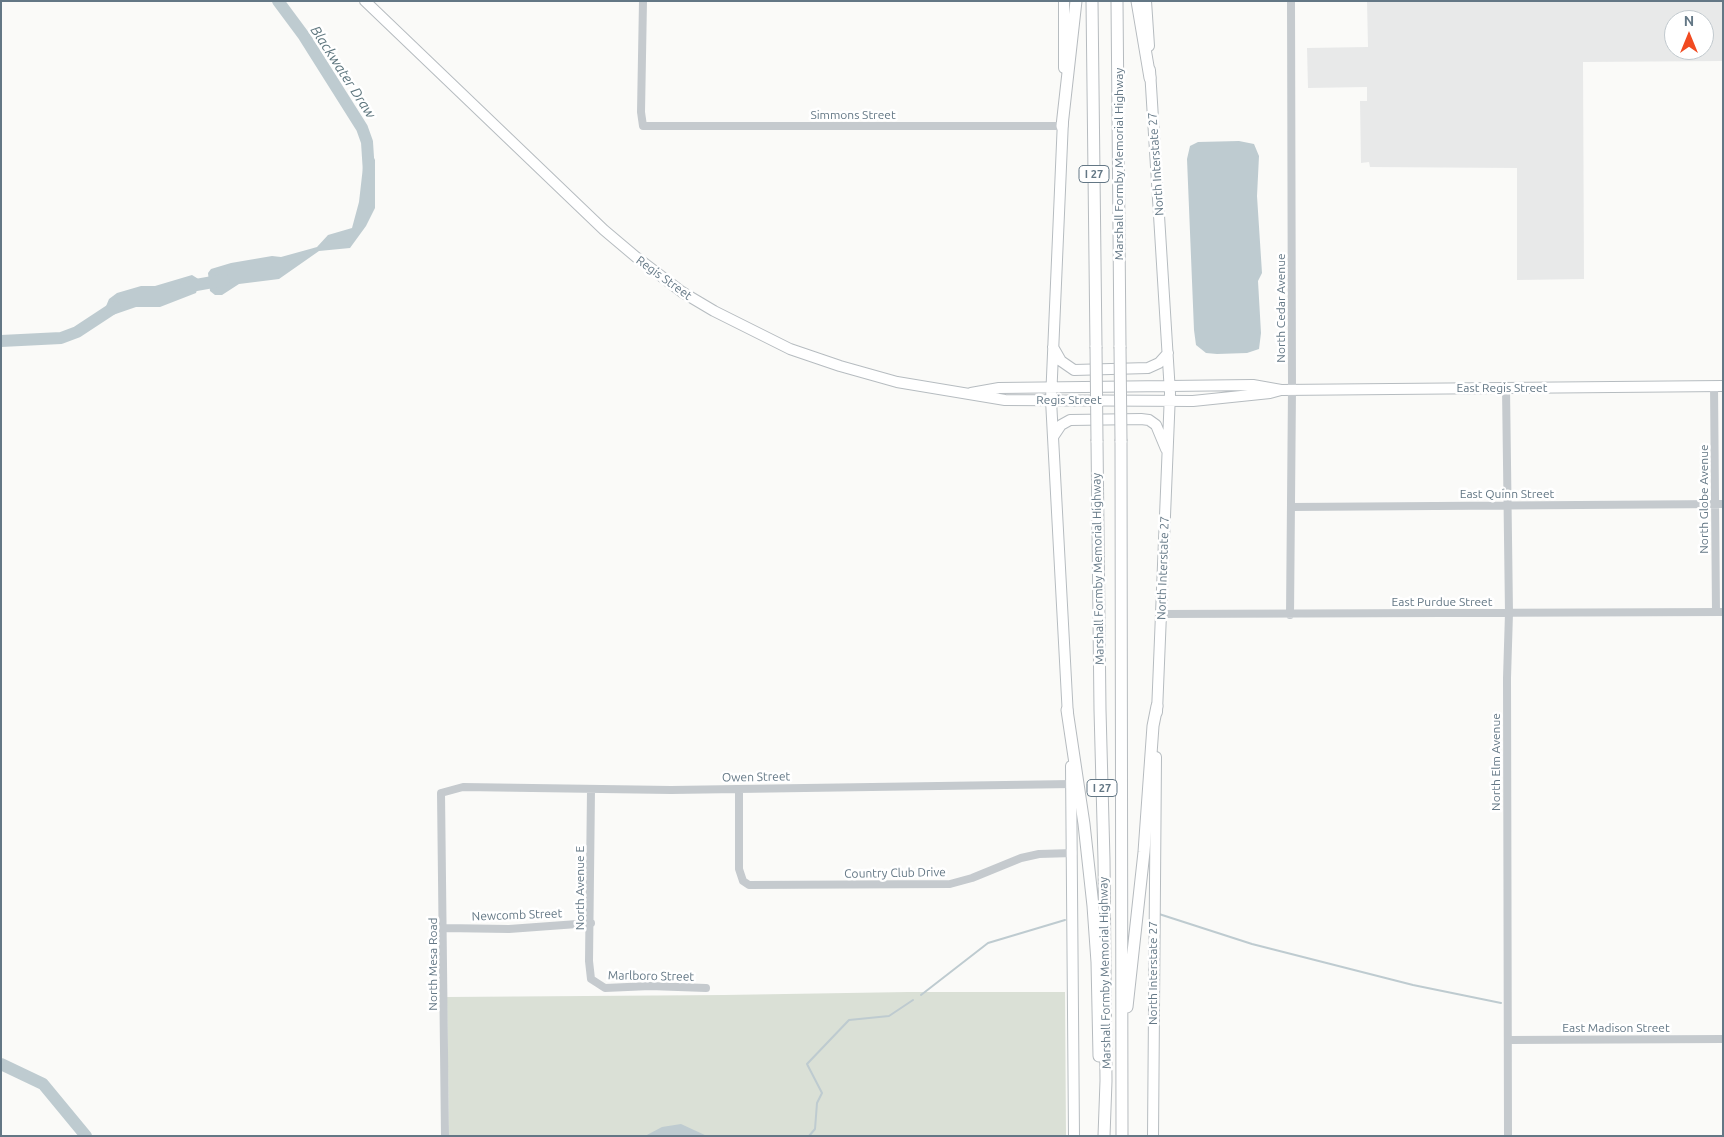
<!DOCTYPE html>
<style>
body{margin:0}
#map{position:relative;width:1724px;height:1137px;overflow:hidden;background:#fafaf8;font-family:Ubuntu,sans-serif}
canvas{display:block}
.frame{position:absolute;inset:0;border:2px solid #637785;pointer-events:none}
.north{position:absolute;left:1664px;top:10px;width:50px;height:50px;box-sizing:border-box;background:#fff;border:1px solid #c1c9ce;border-radius:50%;rotate:0deg;font-size:14px;font-weight:700;line-height:20px;text-align:center;color:#637785}
.north::after{content:'';display:block;margin:auto;width:18px;height:22px;background:#f14b21;clip-path:polygon(50% 0,100% 100%,50% 72%,0 100%)}
</style>
<div id="map">
<canvas width="1724" height="1137"></canvas>
<div class="frame"></div>
<div class="north">N</div>
</div>
<script>
const ctx = document.querySelector('canvas').getContext('2d');
ctx.lineJoin = 'round';
function fill(path, color) { ctx.fillStyle = color; ctx.fill(path, 'evenodd'); }
const poly = rows => new Path2D(rows.map(r => 'M' + r).join(''));
function strokePath(path, color, width, dash) { ctx.strokeStyle = color; ctx.lineWidth = width; ctx.lineCap = dash ? 'butt' : 'round'; ctx.setLineDash(dash || []); ctx.stroke(path); }
function write(font, color, halo, rows, align = 'center') {
  ctx.font = font + ' Ubuntu,sans-serif'; ctx.lineWidth = 5; ctx.setLineDash([]); ctx.textBaseline = 'middle'; ctx.strokeStyle = halo; ctx.fillStyle = color; for (const [text, x, y, turn = 0] of rows) {
    ctx.save(); ctx.translate(x, y); ctx.rotate((+turn || 0) * Math.PI / 180); ctx.textAlign = isNaN(turn) ? turn : align; if (halo) ctx.strokeText(text, 0, 0); ctx.fillText(text, 0, 0); ctx.restore();
  }
}
fill(poly([
 [1367,1,1723,1,1723,61,1583,62,1584,279,1517,280,1517,168,1370,167,1369,162,1361,163,1360,101,1367,101,1367,87,1308,88,1307,48,1368,47],
 [1674,20,1704,20,1704,50,1674,50]
]), '#e8e9e9');
fill(poly([
 [908,992,1065,992,1066,1136,449,1136,447,997,724,995]
]), '#dae0d6');
fill(poly([
 [1239,141,1254,144,1259,156,1257,196,1262,273,1258,281,1261,333,1259,349,1247,353,1217,354,1206,353,1196,345,1194,330,1187,159,1190,146,1198,142],
 [368,156,373,156,375,160,375,208,366,226,350,248,319,251,279,279,239,284,222,295,215,295,210,291,208,273,211,269,231,263,272,256,281,257,310,249,317,247,328,235,352,228,359,202,364,158],
 [192,275,200,280,196,293,160,307,136,307,107,317,102,316,109,299,117,293,141,286,155,286],
 [681,1124,707,1136,645,1136,662,1127]
]), '#becbd0');
strokePath(poly([
 [1159,914,1252,944,1413,985,1501,1003],
 [921,995,988,943,1065,920],
 [809,1136,815,1129,817,1103,822,1093,807,1064,849,1020,889,1016,913,1000]
]), '#becbd0', 2);
strokePath(poly([
 [278,1,304,36,362,128,367,142,369,173],
 [185,287,224,280],
 [1,341,61,338,77,332,115,307],
 [1,1064,43,1084,86,1136]
]), '#becbd0', 12);
const major = poly([
 [365,1,604,230,636,257,682,292,714,311,790,349,840,366,897,382,1005,400,1193,401,1270,393,1281,390],
 [1146,1,1149,46],
 [1064,68,1064,1],
 [1150,70,1170,393,1157,712],
 [1063,120,1051,400,1068,717],
 [1053,347,1061,361,1074,370,1148,368,1159,363,1168,353],
 [971,393,999,388,1253,385,1281,390,1723,386],
 [1053,437,1061,425,1070,420,1141,419,1149,420,1156,425,1166,449],
 [1071,766,1074,1136],
 [1153,1136,1156,757]
]);
const highway = poly([
 [1092,1,1096,347],
 [1117,1,1120,347],
 [1137,1,1150,78],
 [1062,126,1076,1],
 [1097,441,1100,710,1104,860,1106,1081,1104,1136],
 [1121,441,1122,1136],
 [1067,710,1084,824,1093,906,1097,962,1099,1056],
 [1127,1007,1144,852,1153,726,1157,706]
]);
strokePath(major, '#b6bcc0', 12);
strokePath(highway, '#b6bbbf', 13);
strokePath(poly([
 [643,1,641,112,643,126,1062,126],
 [1714,386,1716,612],
 [1506,388,1509,613,1507,678,1508,1136],
 [1291,507,1723,504],
 [1162,614,1723,612],
 [1290,615,1292,389,1291,1],
 [739,789,739,869,743,881,749,885,950,884,972,878,1021,858,1039,854,1073,853],
 [591,790,589,961,591,979,605,988,650,986,706,988],
 [444,928,509,929,591,923],
 [1509,1040,1723,1039],
 [445,1136,441,793,463,787,671,790,1072,784]
]), '#c5cace', 8);
strokePath(major, '#fff', 10);
strokePath(highway, '#fff', 11);
const highwayBridge = poly([
 [1096,347,1097,441],
 [1120,347,1121,441]
]);
strokePath(highwayBridge, '#b6bbbf', 13, []);
strokePath(highwayBridge, '#fff', 11);
for (const [x, y, w] of [
 [1094,174,30],
 [1102,788,30]
]) { const box = new Path2D(); box.roundRect(x - w / 2, y - 8.5, w, 17, 4); ctx.fillStyle = '#fff'; ctx.fill(box); strokePath(box, '#637785', 1); }
write('bold 11px', '#637785', null, [
 ["I 27",1094,174],
 ["I 27",1102,788]
]);
write('12px', '#637785', '#fff', [
 ["Simmons Street",853,115],
 ["Marshall Formby Memorial Highway",1119,164,-90],
 ["North Interstate 27",1156,164,-94],
 ["Regis Street",664,278,36],
 ["North Cedar Avenue",1281,308,-90],
 ["East Regis Street",1502,388],
 ["Regis Street",1069,400],
 ["East Quinn Street",1507,494],
 ["North Globe Avenue",1704,499,-90],
 ["North Interstate 27",1163,568,-88],
 ["Marshall Formby Memorial Highway",1098,569,-91],
 ["East Purdue Street",1442,602],
 ["North Elm Avenue",1496,762,-90],
 ["Owen Street",756,777,-1],
 ["Country Club Drive",895,873,-1],
 ["North Avenue E",580,888,-90],
 ["Newcomb Street",517,915,-2],
 ["North Mesa Road",433,964,-90],
 ["Marshall Formby Memorial Highway",1105,973,-91],
 ["North Interstate 27",1153,973,-90],
 ["Marlboro Street",651,976,1],
 ["East Madison Street",1616,1028]
]);
write('italic 14px', '#5e767e', '#fff', [
 ["Blackwater Draw",343,72,57]
]);
</script>
